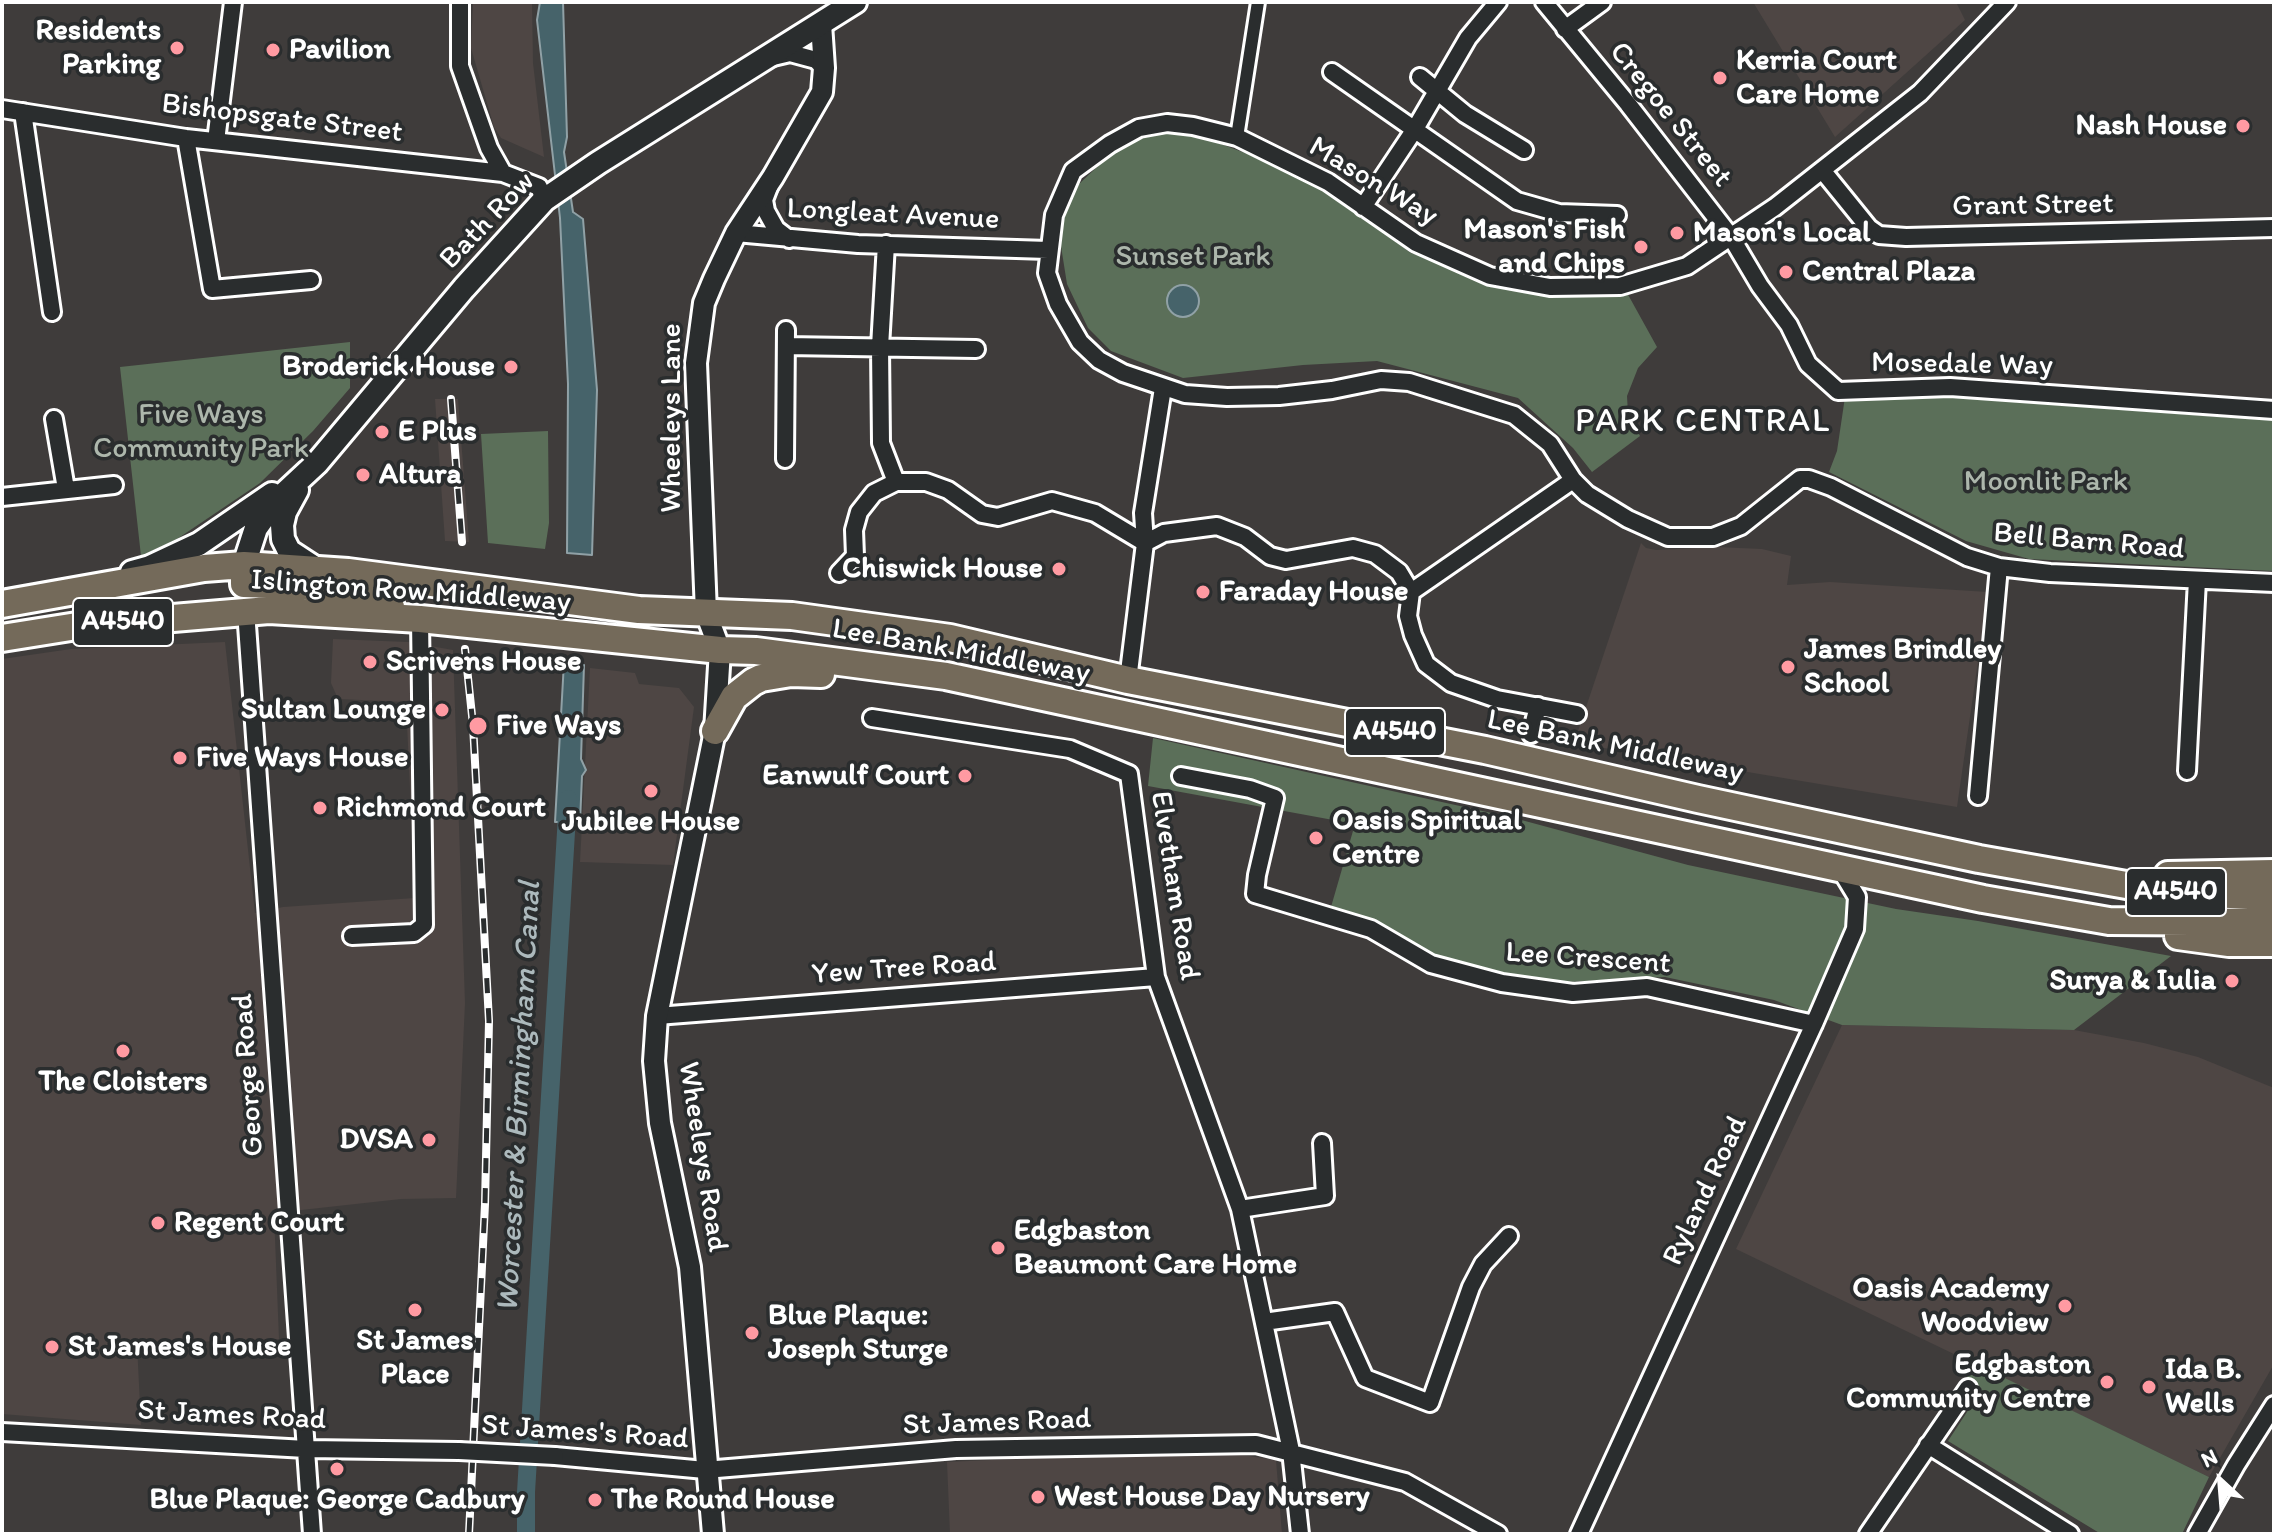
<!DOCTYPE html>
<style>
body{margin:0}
#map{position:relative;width:2276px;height:1536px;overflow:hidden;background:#3f3c3b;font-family:Itim,sans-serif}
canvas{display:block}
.frame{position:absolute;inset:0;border:4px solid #fff;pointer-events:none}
.north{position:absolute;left:2180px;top:1440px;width:80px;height:80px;-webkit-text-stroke:6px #2a2d2e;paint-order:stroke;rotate:334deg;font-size:22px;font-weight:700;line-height:32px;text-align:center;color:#fff}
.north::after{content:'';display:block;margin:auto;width:28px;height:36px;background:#fff;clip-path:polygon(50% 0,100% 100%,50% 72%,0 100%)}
</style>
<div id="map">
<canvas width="2276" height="1536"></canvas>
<div class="frame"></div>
<div class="north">N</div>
</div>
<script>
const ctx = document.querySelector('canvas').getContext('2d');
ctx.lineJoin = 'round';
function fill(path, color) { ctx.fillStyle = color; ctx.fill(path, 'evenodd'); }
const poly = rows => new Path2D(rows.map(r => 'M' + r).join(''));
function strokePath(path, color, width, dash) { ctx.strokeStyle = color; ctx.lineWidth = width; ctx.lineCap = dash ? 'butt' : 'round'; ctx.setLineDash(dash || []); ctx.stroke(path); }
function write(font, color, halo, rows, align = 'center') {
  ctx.font = font + ' Itim,sans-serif'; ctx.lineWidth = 7; ctx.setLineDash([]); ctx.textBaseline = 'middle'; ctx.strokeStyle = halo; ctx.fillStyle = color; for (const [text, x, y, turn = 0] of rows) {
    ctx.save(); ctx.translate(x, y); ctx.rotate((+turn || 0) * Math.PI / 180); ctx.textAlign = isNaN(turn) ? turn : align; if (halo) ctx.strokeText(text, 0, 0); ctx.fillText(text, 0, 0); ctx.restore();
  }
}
fill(poly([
 [473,2,532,2,533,63,544,157,501,138,494,127,471,48],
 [1753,2,1956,2,1965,20,1835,137],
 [435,399,458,399,469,542,445,541],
 [1641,543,1646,548,1656,550,1717,547,1762,549,1791,556,1787,585,1830,582,1988,592,1957,807,1574,743],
 [333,639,408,642,453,650,465,1003,456,1198,401,1199,274,1213,279,1339,137,1344,141,1425,2,1414,2,659,71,649,225,642,255,913,283,907,415,898,406,702,338,699,331,683],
 [590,668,635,673,639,684,679,688,694,707,673,865,580,862],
 [1842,1025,2074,1030,2144,1043,2198,1057,2274,1088,2274,1364,2209,1477,1736,1249],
 [1208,1450,1276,1460,1282,1534,950,1534,947,1462]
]), '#4e4644');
fill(poly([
 [1171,131,1202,137,1256,157,1330,192,1411,253,1437,261,1489,284,1551,295,1594,297,1626,291,1657,347,1638,368,1627,396,1628,414,1640,436,1592,472,1573,448,1518,398,1377,361,1303,365,1183,378,1111,351,1088,328,1067,284,1060,240,1066,209,1079,184,1115,150,1141,137],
 [350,342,350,388,313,431,260,483,177,539,141,556,120,367],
 [1845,397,1951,397,2235,418,2274,417,2274,571,2029,559,1966,541,1829,472,1837,451],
 [548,431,549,523,545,549,488,543,481,434],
 [1153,738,1514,818,1688,865,1896,909,1978,921,2171,956,2074,1030,1842,1025,1774,1000,1665,977,1568,982,1499,973,1434,954,1331,907,1355,824,1148,786],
 [1976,1364,2209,1477,2182,1534,2101,1534,1948,1441,1982,1389,1967,1377]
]), '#5b6f59');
const water = poly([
 [540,2,563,2,567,137,564,152,573,212,583,219,597,390,592,555,567,553,568,384,560,218,537,20,540,2],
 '1167 301a16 16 0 1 1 32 0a16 16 0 1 1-32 0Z',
 [564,662,584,665,581,759,586,770,582,776,580,822,555,822,564,662]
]);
fill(water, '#46636a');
strokePath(water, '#90a1a6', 2);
strokePath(poly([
 [526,1534,526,1492,568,799]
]), '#46636a', 18);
const pedestrian = poly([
 [1237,137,1258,2]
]);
const minor = poly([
 [460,2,460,66,489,148,503,173],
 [1544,2,1628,104,1731,237,1760,286,1789,325,1808,364,1838,391,1950,387,2274,410],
 [2007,2,1920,93,1775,207,1687,266,1620,286,1550,287,1490,276,1416,243,1328,182,1237,137,1193,126,1167,123,1139,128,1110,144,1073,171,1054,215,1047,273,1058,304,1080,342,1099,360,1123,373,1185,394,1227,397,1279,396,1332,390,1381,380,1409,382,1514,415,1550,444,1573,480,1587,494,1628,519,1668,537,1713,537,1741,526,1800,479,1809,479,1831,487,1967,557,1999,567,2050,573,2274,583],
 [1565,29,1602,2],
 [773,57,790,53,816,60,824,68],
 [1332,72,1517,201,1559,213,1617,215],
 [1420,77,1465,114,1524,150],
 [2,109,186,138,503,173,539,187,544,200],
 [23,112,52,312],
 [186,138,212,289,311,280],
 [216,141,233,2],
 [1822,170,1869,228,1879,235,1906,237,2274,228],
 [769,187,764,200,766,211,776,229,789,239],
 [1363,207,1415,129,1468,38,1498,2],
 [736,233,858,244,1048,250],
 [886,244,880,347,881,443,896,482],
 [786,346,976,349],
 [54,419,66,489],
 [785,459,786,330],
 [2,497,114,485],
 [1145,543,1164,533,1217,526,1245,537,1270,556,1286,560,1353,548,1375,554,1399,572,1411,592,1408,616,1413,635,1426,664,1451,683,1497,699,1577,714],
 [839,573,855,556,854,530,859,512,874,493,896,482,926,482,948,490,982,514,998,517,1052,501,1095,513,1145,543],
 [1411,592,1573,480],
 [246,611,312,1534],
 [1128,680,1145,543,1143,513,1163,388],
 [872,718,1070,749,1129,774,1156,977,1240,1209,1291,1451,1300,1534],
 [1531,734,1538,706],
 [2187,771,2197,580],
 [1181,776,1250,789,1275,798,1257,875,1255,894,1371,929,1431,964,1502,983,1573,993,1647,987,1814,1024],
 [1978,796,1999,567],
 [352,936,414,933,424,925,420,619],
 [657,1016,1156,977],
 [1240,1209,1325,1196,1322,1143],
 [1264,1322,1335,1312,1365,1378,1430,1403,1471,1287,1483,1264,1509,1236],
 [2,1432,306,1449,459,1451],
 [1928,1445,2070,1534],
 [555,1456,705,1470,956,1449,1256,1444,1405,1482,1498,1534],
 [1579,1534,1814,1024,1855,929,1857,897,1840,869],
 [1868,1534,1968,1388],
 [2197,1534,2236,1465,2274,1405]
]);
const tertiary = poly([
 [713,1534,690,1267,660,1123,654,1061,657,1016,715,731,720,650,706,613,696,363,704,303,714,279,736,233,773,177,822,92,824,68,821,24]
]);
const secondary = poly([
 [297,490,285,512,282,525,283,539,289,551,318,570],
 [244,565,256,528,274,503,317,463,464,288,544,200,598,163,855,2],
 [132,572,150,567,199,544,272,494]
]);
const trunk = poly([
 [244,565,244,584,306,586,351,594,391,607],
 [2,604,204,568,244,565,348,572,639,610,792,616,950,638,1128,680,1485,750,1698,799,1979,859,2166,892,2274,897],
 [2,638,77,626,269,610,420,619,720,650,756,651,946,676,1983,899,2109,921,2274,922],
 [715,731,734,697,753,682,761,678,791,673,821,674],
 [2168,875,2274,873],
 [2178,936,2229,943,2274,943]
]);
strokePath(pedestrian, '#fff', 18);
strokePath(minor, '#fff', 22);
strokePath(tertiary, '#fff', 26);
strokePath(secondary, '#fff', 28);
strokePath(trunk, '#fff', 32);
strokePath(pedestrian, '#2a2d2e', 12);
strokePath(minor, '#2a2d2e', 16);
strokePath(tertiary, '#2a2d2e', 20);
strokePath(secondary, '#2a2d2e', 22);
strokePath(trunk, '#746a5a', 26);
const rail = poly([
 [451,399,462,542],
 [465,649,473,725,489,1021,485,1204,469,1534]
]);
strokePath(rail, '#fff', 8);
strokePath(rail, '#2a2d2e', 5, [15]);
const minorBridge = poly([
 [459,1451,555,1456]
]);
strokePath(minorBridge, '#fff', 22, []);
strokePath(minorBridge, '#2a2d2e', 16);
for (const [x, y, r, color] of [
 [177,48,8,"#ff9aa2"],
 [273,50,8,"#ff9aa2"],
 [1720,78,8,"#ff9aa2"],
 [2243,126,8,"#ff9aa2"],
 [1677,233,8,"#ff9aa2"],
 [1641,247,8,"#ff9aa2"],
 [1786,272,8,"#ff9aa2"],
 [511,367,8,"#ff9aa2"],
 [382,432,8,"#ff9aa2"],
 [363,475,8,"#ff9aa2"],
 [1059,569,8,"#ff9aa2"],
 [1203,592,8,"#ff9aa2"],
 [370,662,8,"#ff9aa2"],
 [1788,667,8,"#ff9aa2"],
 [442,710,8,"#ff9aa2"],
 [478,726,10,"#ff9aa2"],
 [180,758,8,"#ff9aa2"],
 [965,776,8,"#ff9aa2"],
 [651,791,8,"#ff9aa2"],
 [320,808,8,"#ff9aa2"],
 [1316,838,8,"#ff9aa2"],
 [2232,981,8,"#ff9aa2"],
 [123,1051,8,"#ff9aa2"],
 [429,1140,8,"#ff9aa2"],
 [158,1223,8,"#ff9aa2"],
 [998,1248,8,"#ff9aa2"],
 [2065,1306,8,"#ff9aa2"],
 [415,1310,8,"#ff9aa2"],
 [752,1333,8,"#ff9aa2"],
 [52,1347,8,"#ff9aa2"],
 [2107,1382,8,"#ff9aa2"],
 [2149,1387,8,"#ff9aa2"],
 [337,1469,8,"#ff9aa2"],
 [1038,1497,8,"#ff9aa2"],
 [595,1500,8,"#ff9aa2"]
]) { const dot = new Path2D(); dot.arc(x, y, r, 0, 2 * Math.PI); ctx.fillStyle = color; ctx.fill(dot); strokePath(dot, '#2a2d2e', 3); }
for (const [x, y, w] of [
 [123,622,100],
 [1395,732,100],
 [2176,892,100]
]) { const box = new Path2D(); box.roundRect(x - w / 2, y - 24, w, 48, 6); ctx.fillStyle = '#2a2d2e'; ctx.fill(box); strokePath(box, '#fff', 2); }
write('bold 28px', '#fff', null, [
 ["A4540",123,622],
 ["A4540",1395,732],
 ["A4540",2176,892]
]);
write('bold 30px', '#fff', '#2a2d2e', [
 ["Residents",161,31,"right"],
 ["Parking",161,65,"right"],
 ["Pavilion",289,50],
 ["Kerria Court",1736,61],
 ["Care Home",1736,95],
 ["Nash House",2227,126,"right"],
 ["Mason's Fish",1625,230,"right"],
 ["and Chips",1625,264,"right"],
 ["Mason's Local",1693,233],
 ["Central Plaza",1802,272],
 ["Broderick House",495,367,"right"],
 ["E Plus",398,432],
 ["Altura",379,475],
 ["Chiswick House",1043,569,"right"],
 ["Faraday House",1219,592],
 ["James Brindley",1804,650],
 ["School",1804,684],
 ["Scrivens House",386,662],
 ["Sultan Lounge",426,710,"right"],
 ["Five Ways",496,726],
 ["Five Ways House",196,758],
 ["Eanwulf Court",949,776,"right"],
 ["Richmond Court",336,808],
 ["Oasis Spiritual",1332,821],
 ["Centre",1332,855],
 ["Jubilee House",651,822,"center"],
 ["Surya & Iulia",2216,981,"right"],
 ["The Cloisters",123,1082,"center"],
 ["DVSA",413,1140,"right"],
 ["Regent Court",174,1223],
 ["Edgbaston",1014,1231],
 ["Beaumont Care Home",1014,1265],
 ["Oasis Academy",2049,1289,"right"],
 ["Woodview",2049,1323,"right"],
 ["Blue Plaque:",768,1316],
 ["Joseph Sturge",768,1350],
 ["St James",415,1341,"center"],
 ["Place",415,1375,"center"],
 ["St James's House",68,1347],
 ["Edgbaston",2091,1365,"right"],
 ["Community Centre",2091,1399,"right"],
 ["Ida B.",2165,1370],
 ["Wells",2165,1404],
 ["West House Day Nursery",1054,1497],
 ["Blue Plaque: George Cadbury",337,1500,"center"],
 ["The Round House",611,1500]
], 'left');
write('30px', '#fff', '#2a2d2e', [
 ["Cregoe Street",1670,115,51],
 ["Bishopsgate Street",282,119,7],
 ["Mason Way",1373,182,31],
 ["Grant Street",2033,206,-1],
 ["Longleat Avenue",893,215,3],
 ["Bath Row",488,221,-46],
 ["Mosedale Way",1962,365,1],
 ["Wheeleys Lane",672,418,-90],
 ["Bell Barn Road",2089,542,5],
 ["Islington Row Middleway",411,592,4],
 ["Lee Bank Middleway",961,652,10],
 ["Lee Bank Middleway",1615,747,12],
 ["Elvetham Road",1174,886,81],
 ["Lee Crescent",1588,959,4],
 ["Yew Tree Road",904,969,-4],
 ["George Road",249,1075,-94],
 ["Wheeleys Road",702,1157,81],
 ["Ryland Road",1706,1191,-65],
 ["St James Road",232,1416,3],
 ["St James Road",997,1423,-2],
 ["St James's Road",585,1433,4]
]);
write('30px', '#adb7ac', '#2a2d2e', [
 ["Sunset Park",1193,257],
 ["Five Ways",201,415],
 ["Community Park",201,449],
 ["Moonlit Park",2046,482]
]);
write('italic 32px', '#acb9bc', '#2a2d2e', [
 ["Worcester & Birmingham Canal",520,1097,-87]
]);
ctx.letterSpacing = '2px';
write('34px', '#fff', '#2a2d2e', [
 ["PARK CENTRAL",1703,422]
]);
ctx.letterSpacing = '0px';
</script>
